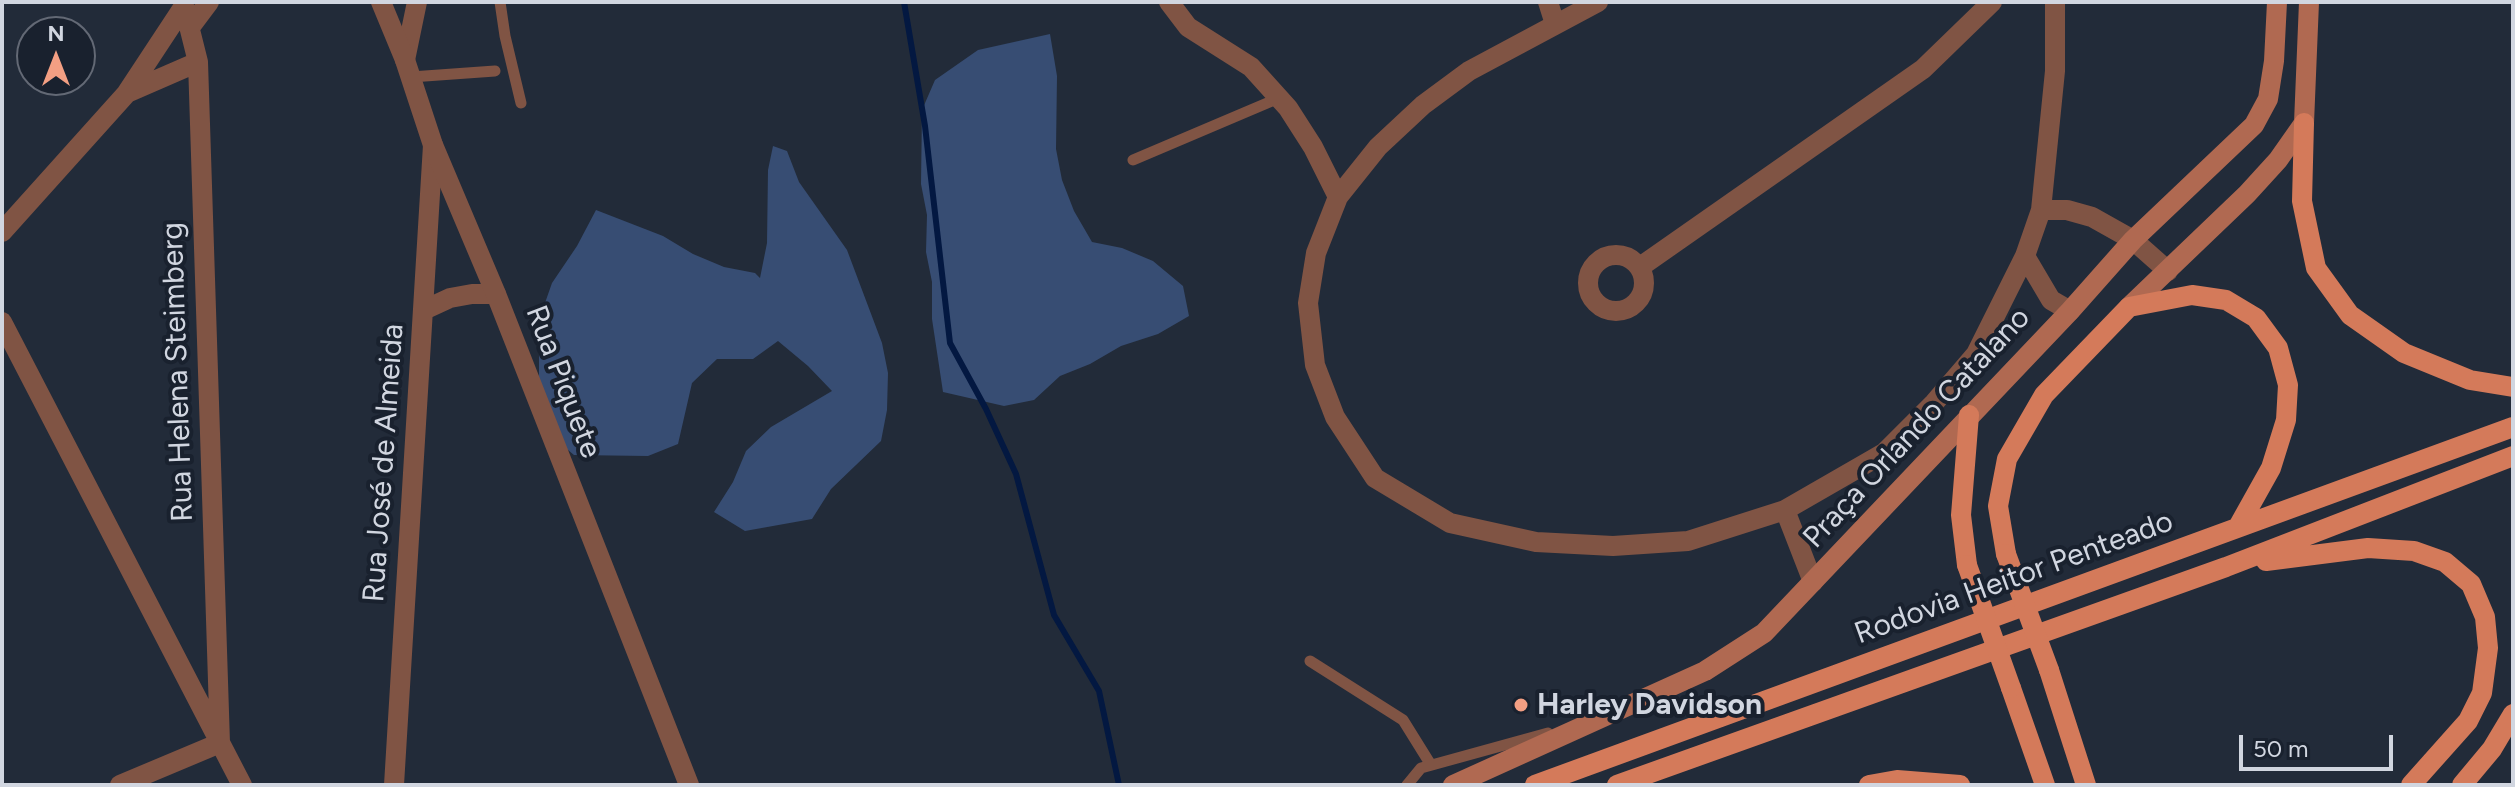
<!DOCTYPE html>
<meta charset="utf-8">
<style>
body{margin:0}
#map{position:relative;width:2515px;height:787px;overflow:hidden;background:#222b39;font-family:Figtree,sans-serif}
canvas{display:block}
.frame{position:absolute;inset:0;border:4px solid #d1d6e0;pointer-events:none}
.north{position:absolute;left:16px;top:16px;width:80px;height:80px;box-sizing:border-box;background:#19212e;border:2px solid #636975;border-radius:50%;rotate:0deg;font-size:22px;font-weight:700;line-height:32px;text-align:center;color:#d1d6e0}
.north::after{content:'';display:block;margin:auto;width:28px;height:36px;background:#f39f83;clip-path:polygon(50% 0,100% 100%,50% 72%,0 100%)}
.scale{position:absolute;left:2239px;top:735px;width:154px;height:36px;box-sizing:border-box;border:4px solid #d1d6e0;border-top:0;padding-left:10px;font-size:24px;line-height:28px;white-space:nowrap;color:#d1d6e0;-webkit-text-stroke:6px #19212e;paint-order:stroke}
</style>
<div id="map">
<canvas width="2515" height="787"></canvas>
<div class="frame"></div>
<div class="north">N</div>
<div class="scale">50 m</div>
</div>
<script>
const ctx = document.querySelector('canvas').getContext('2d');
ctx.lineJoin = 'round';
function fill(path, color) { ctx.fillStyle = color; ctx.fill(path, 'evenodd'); }
const poly = rows => new Path2D(rows.map(r => 'M' + r).join(''));
function strokePath(path, color, width, dash) { ctx.strokeStyle = color; ctx.lineWidth = width; ctx.lineCap = dash ? 'butt' : 'round'; ctx.setLineDash(dash || []); ctx.stroke(path); }
function write(font, color, halo, rows, align = 'center') {
  ctx.font = font + ' Figtree,sans-serif'; ctx.lineWidth = 8; ctx.setLineDash([]); ctx.textBaseline = 'middle'; ctx.strokeStyle = halo; ctx.fillStyle = color; for (const [text, x, y, turn = 0] of rows) {
    ctx.save(); ctx.translate(x, y); ctx.rotate((+turn || 0) * Math.PI / 180); ctx.textAlign = isNaN(turn) ? turn : align; if (halo) ctx.strokeText(text, 0, 0); ctx.fillText(text, 0, 0); ctx.restore();
  }
}
fill(poly([
 [1050,34,1057,76,1056,149,1062,180,1074,211,1092,242,1122,248,1153,261,1183,286,1189,316,1158,334,1121,346,1090,364,1060,376,1034,400,1004,406,943,392,932,319,932,282,926,252,927,215,921,184,922,110,935,80,978,50],
 [773,146,787,151,799,182,847,250,882,343,888,373,887,410,881,441,831,489,812,519,745,531,714,512,733,482,746,451,771,427,832,391,808,366,778,341,753,359,717,359,692,383,678,444,648,456,574,455,544,430,539,393,539,320,552,283,577,246,596,210,663,236,693,254,724,267,755,273,760,278,767,243,768,170]
]), '#374d73');
strokePath(poly([
 [904,2,925,126,950,343,986,409,1016,474,1054,615,1099,691,1119,785]
]), '#031841', 6);
strokePath(poly([
 [500,2,505,36,521,103],
 [411,77,495,71],
 [1133,160,1279,98],
 [1310,661,1403,720,1431,765],
 [1407,785,1421,768,1548,733]
]), '#805444', 11);
strokePath(poly([
 [1169,2,1188,27,1251,67,1288,108,1313,147,1338,197],
 [1548,2,1555,24],
 [1598,2,1469,71,1423,105,1378,147,1338,197,1316,253,1308,303,1315,365,1335,417,1375,478,1450,523,1536,542,1613,546,1688,541,1785,510,1884,453,1934,403,1976,354,2025,256,2041,210,2055,71,2055,2],
 [191,26,209,2],
 [405,60,417,2],
 [129,92,198,62],
 [2041,210,2067,210,2092,217,2133,240,2168,271],
 [2,232,126,94,184,6],
 '1588 283a28 28 0 1 1 56 0a28 28 0 1 1-56 0Z',
 [2025,256,2051,300,2070,311],
 [1640,267,1923,69,1992,2],
 [424,310,450,298,472,294,496,294],
 [2,322,242,785],
 [1785,510,1813,582],
 [120,785,220,743,198,62,183,2],
 [394,785,433,145]
]), '#805444', 20);
strokePath(poly([
 [381,2,405,60,433,145,496,294,689,785]
]), '#805444', 20);
strokePath(poly([
 [2129,307,2247,194,2278,160,2304,123,2309,2],
 [1453,785,1705,671,1764,633,2070,311,2133,240,2254,125,2268,99,2274,61,2277,2]
]), '#b06951', 20);
strokePath(poly([
 [2304,123,2302,201,2316,268,2350,315,2404,353,2470,380,2513,387],
 [2006,554,1998,506,2007,459,2044,395,2129,307,2192,295,2226,300,2256,318,2278,348,2288,385,2286,420,2271,468,2238,527],
 [2266,561,2368,548,2414,551,2445,562,2471,584,2485,617,2488,648,2482,693,2468,721,2411,785],
 [1967,565,1961,515,1969,415],
 [2049,670,2086,785],
 [2011,688,2045,785],
 [1535,785,2513,427],
 [1617,785,2226,567,2513,456],
 [1869,785,1897,780,1960,785],
 [2462,785,2492,749,2513,714]
]), '#d47a5a', 20);
strokePath(poly([
 [2006,554,2049,670],
 [1967,565,2011,688]
]), '#d47a5a', 20);
for (const [x, y, r, color] of [
 [1521,705,8,"#f39f83"]
]) { const dot = new Path2D(); dot.arc(x, y, r, 0, 2 * Math.PI); ctx.fillStyle = color; ctx.fill(dot); strokePath(dot, '#19212e', 3); }
write('30px', '#d1d6e0', '#19212e', [
 ["Rua Helena Steimberg",178,372,-92],
 ["Rua Piquete",563,382,69],
 ["Praça Orlando Catalano",1917,428,-47],
 ["Rua José de Almeida",384,463,-86],
 ["Rodovia Heitor Penteado",2014,578,-20]
]);
write('bold 30px', '#d1d6e0', '#19212e', [
 ["Harley Davidson",1537,705]
], 'left');
</script>
